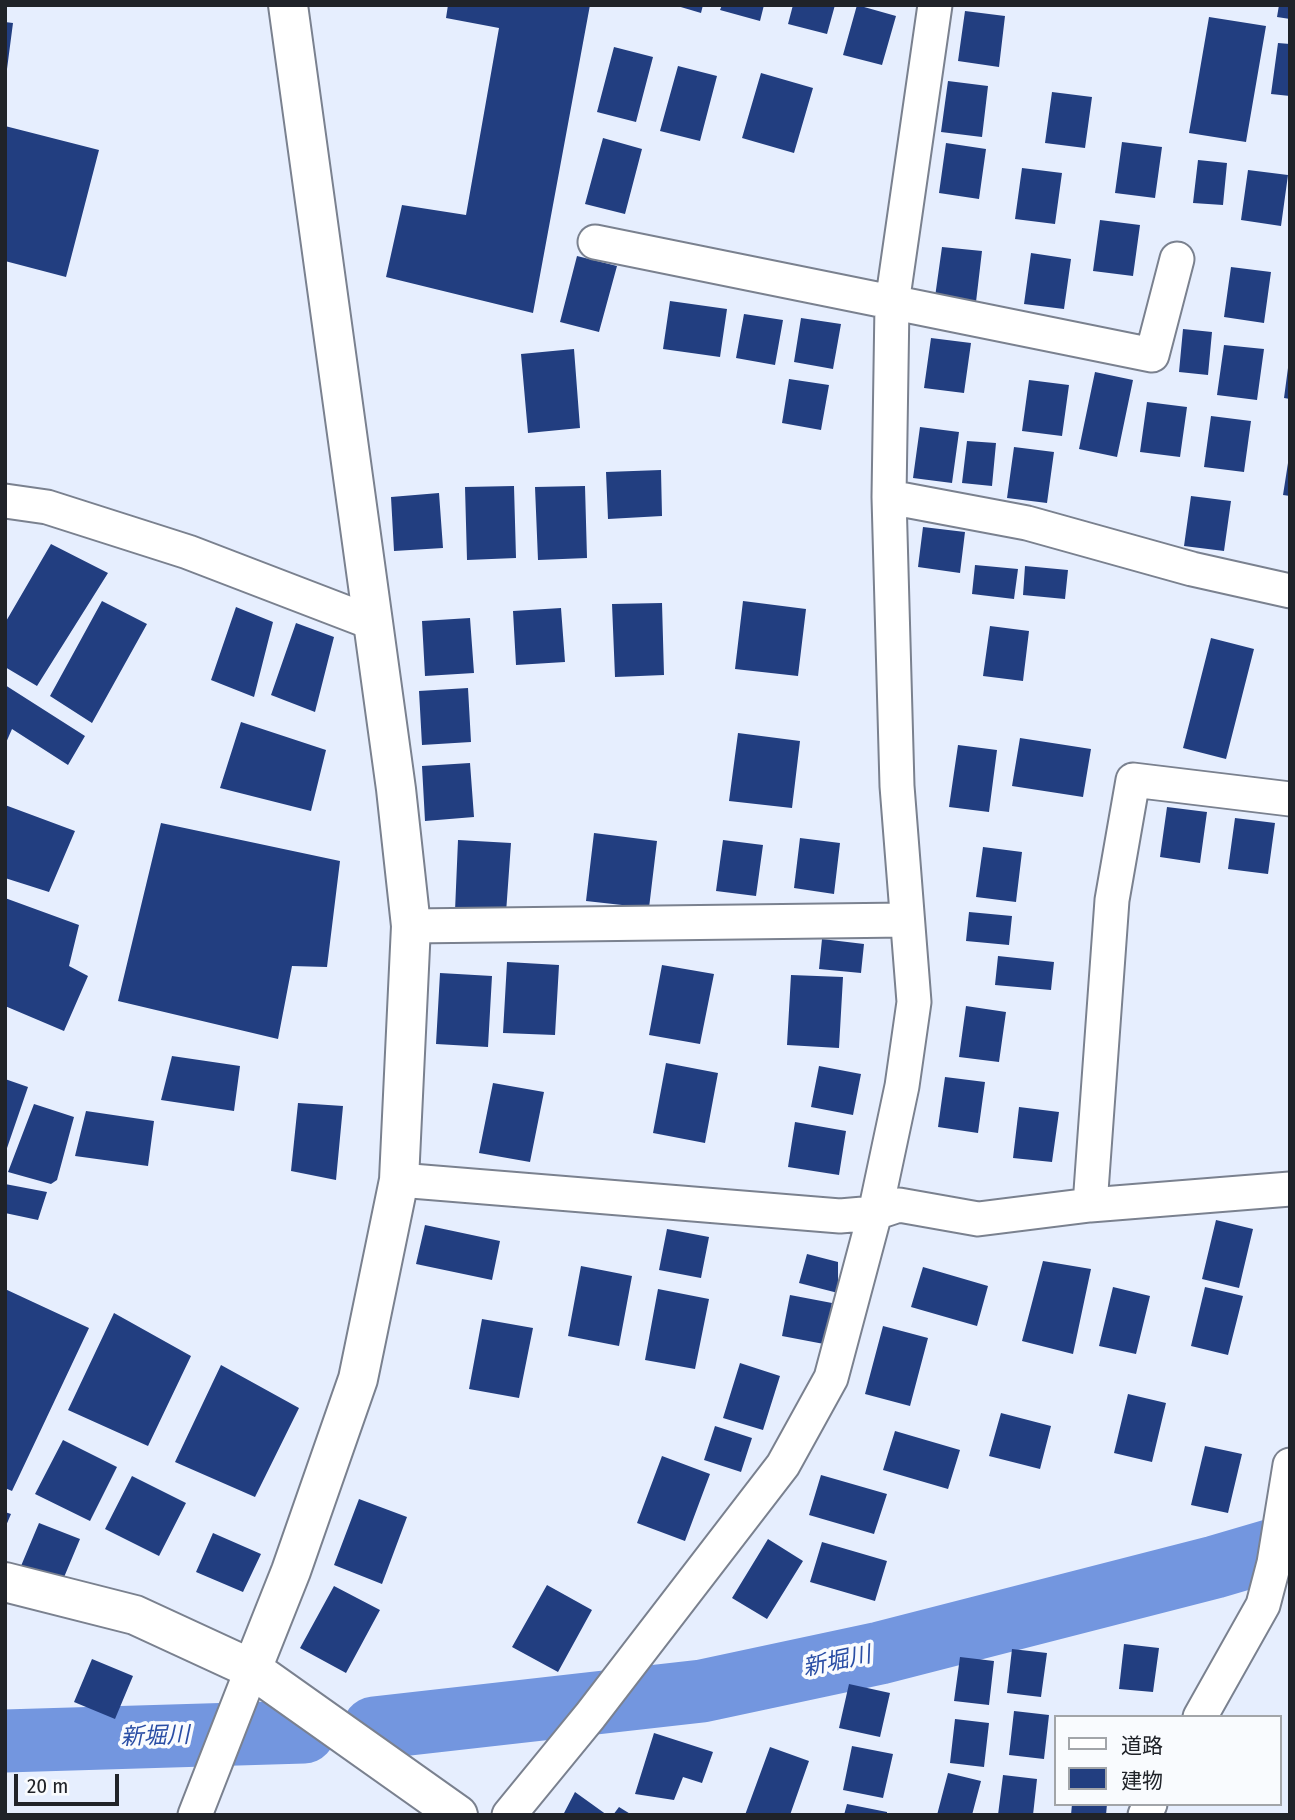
<!DOCTYPE html>
<meta charset="utf-8">
<style>
body{margin:0}
#map{position:relative;width:1295px;height:1820px;overflow:hidden;background:#e6eefe;font-family:"Fira Sans Condensed","Noto Sans JP",sans-serif}
canvas{display:block}
.frame{position:absolute;inset:0;border:7px solid #202329;pointer-events:none}
.legend{position:absolute;left:1054px;top:1715px;width:228px;height:91px;box-sizing:border-box;background:#f9fbfe;border:2px solid #a2a5a9;margin:0;padding:9px 12px;list-style:none;font-size:21px;color:#202329}
.legend li{display:flex;align-items:center;gap:14px;height:35px}
.legend b{width:35px;border:2px solid #a2a5a9}
.scale{position:absolute;left:14px;top:1774px;width:105px;height:32px;box-sizing:border-box;border:4px solid #202329;border-top:0;padding-left:9px;font-size:21px;line-height:24px;white-space:nowrap;color:#202329;-webkit-text-stroke:5px #f9fbfe;paint-order:stroke}
</style>
<div id="map">
<canvas width="1295" height="1820"></canvas>
<div class="frame"></div>
<ul class="legend">
<li><b style="height:9px;background:#fff"></b>道路</li>
<li><b style="height:19px;background:#223e80"></b>建物</li>
</ul>
<div class="scale">20 m</div>
</div>
<script>
const ctx = document.querySelector('canvas').getContext('2d');
ctx.lineJoin = 'round';
const poly = rows => new Path2D(rows.map(r => 'M' + r).join(''));
function strokePath(path, color, width, dash) { ctx.strokeStyle = color; ctx.lineWidth = width; ctx.lineCap = dash ? 'butt' : 'round'; ctx.setLineDash(dash || []); ctx.stroke(path); }
function fill(path, color) { ctx.fillStyle = color; ctx.fill(path, 'evenodd'); }
function write(font, color, halo, rows, align = 'center') {
  ctx.font = font + ' "Fira Sans Condensed","Noto Sans JP",sans-serif'; ctx.lineWidth = 7; ctx.setLineDash([]); ctx.textBaseline = 'middle'; ctx.strokeStyle = halo; ctx.fillStyle = color; for (const [text, x, y, turn = 0] of rows) {
    ctx.save(); ctx.translate(x, y); ctx.rotate((+turn || 0) * Math.PI / 180); ctx.textAlign = isNaN(turn) ? turn : align; if (halo) ctx.strokeText(text, 0, 0); ctx.fillText(text, 0, 0); ctx.restore();
  }
}
strokePath(poly([
 [374,1728,702,1691,880,1653,1215,1567,1290,1545],
 [5,1741,304,1732]
]), '#7396df', 63);
fill(poly([
 [448,5,590,5,533,313,386,277,402,205,466,215,499,28,446,18],
 [674,5,703,5,701,13],
 [722,5,764,5,760,21,720,10],
 [793,5,835,5,827,34,788,24],
 [857,5,896,16,882,65,843,55],
 [1279,5,1290,5,1290,19,1277,17],
 [965,11,1005,16,999,67,958,61],
 [1209,17,1266,26,1246,142,1189,133],
 [5,22,13,23,7,69,5,69],
 [1278,43,1290,44,1290,96,1271,94],
 [614,47,653,57,636,122,597,112],
 [678,66,717,76,700,141,660,131],
 [761,73,813,88,794,153,742,138],
 [948,81,988,86,982,137,941,132],
 [1052,92,1092,97,1085,148,1045,143],
 [5,126,99,150,66,277,5,261],
 [603,138,642,149,625,214,585,204],
 [1122,142,1162,147,1155,198,1115,193],
 [946,143,986,149,979,199,939,193],
 [1198,160,1227,163,1223,205,1193,203],
 [1022,168,1062,173,1055,224,1015,219],
 [1248,170,1288,175,1281,226,1241,220],
 [1100,220,1140,225,1133,276,1093,271],
 [942,247,982,251,976,302,935,297],
 [1031,253,1071,259,1064,309,1024,304],
 [577,256,617,266,599,332,560,322],
 [1231,267,1271,272,1264,323,1224,317],
 [670,301,727,309,720,357,663,349],
 [744,314,783,320,775,365,736,358],
 [801,318,841,324,833,369,794,362],
 [1183,329,1212,332,1208,375,1179,372],
 [931,338,971,343,964,393,924,388],
 [1224,345,1264,349,1257,400,1217,395],
 [574,349,580,428,528,433,521,354],
 [1288,368,1290,368,1290,399,1284,398],
 [1095,372,1133,380,1117,457,1079,449],
 [789,379,829,385,821,430,782,423],
 [1029,380,1069,385,1062,436,1022,431],
 [1147,402,1187,407,1180,457,1140,452],
 [1211,416,1251,421,1244,472,1204,467],
 [920,427,959,432,952,483,913,478],
 [967,441,996,443,992,486,962,483],
 [1014,447,1054,452,1047,503,1007,498],
 [1288,463,1290,463,1290,496,1283,495],
 [661,470,662,516,608,519,606,472],
 [514,486,516,558,467,560,465,487],
 [585,486,587,558,538,560,535,487],
 [439,493,443,548,394,551,391,497],
 [1191,496,1231,501,1224,551,1184,546],
 [923,527,965,532,960,573,918,567],
 [51,544,108,573,37,686,5,667,5,623],
 [975,565,1018,569,1014,599,972,594],
 [1025,566,1068,570,1065,599,1023,595],
 [102,601,147,624,92,723,50,696],
 [743,601,806,609,798,676,735,669],
 [662,603,664,675,615,677,612,604],
 [236,607,273,622,254,697,211,680],
 [561,608,565,662,516,665,513,611],
 [470,618,474,673,425,676,422,621],
 [296,623,334,637,315,712,271,695],
 [990,626,1029,631,1023,681,983,676],
 [1211,638,1254,649,1226,759,1183,748],
 [5,685,85,736,68,765,12,729,5,745],
 [468,688,471,742,422,745,419,691],
 [241,722,326,750,311,811,220,788],
 [738,733,800,741,792,808,729,801],
 [1020,738,1091,749,1083,797,1012,786],
 [958,745,997,750,989,812,949,807],
 [470,763,474,817,425,821,422,766],
 [5,805,75,831,49,892,5,878],
 [1167,807,1207,812,1200,863,1160,857],
 [1235,818,1275,823,1268,874,1228,869],
 [161,823,340,861,327,967,292,966,278,1039,118,1001],
 [594,833,657,841,649,908,586,901],
 [800,838,840,843,834,894,794,888],
 [458,840,511,843,506,913,455,911],
 [723,840,763,845,756,896,716,891],
 [983,847,1022,852,1016,902,976,897],
 [5,898,79,925,69,966,88,976,64,1031,5,1006],
 [969,912,1012,916,1009,945,966,941],
 [822,939,864,944,861,973,819,969],
 [998,956,1054,962,1051,990,995,985],
 [507,962,559,965,555,1035,503,1033],
 [662,965,714,974,700,1044,649,1035],
 [440,973,492,976,488,1047,436,1044],
 [791,975,843,977,839,1048,787,1045],
 [966,1006,1006,1012,999,1062,959,1057],
 [172,1056,240,1066,234,1111,161,1100],
 [666,1063,718,1073,705,1143,653,1133],
 [819,1066,861,1074,853,1115,811,1107],
 [945,1077,985,1082,978,1133,938,1127],
 [5,1079,28,1087,6,1151,5,1151],
 [493,1083,544,1092,530,1162,479,1153],
 [298,1103,343,1106,336,1180,291,1171],
 [34,1104,74,1117,57,1180,51,1184,8,1172],
 [1019,1107,1059,1112,1052,1162,1013,1158],
 [86,1111,154,1121,148,1166,75,1156],
 [795,1122,846,1131,839,1175,788,1167],
 [5,1184,47,1192,38,1220,5,1213],
 [1216,1220,1253,1229,1239,1288,1202,1279],
 [425,1225,500,1241,492,1280,416,1264],
 [667,1229,709,1237,701,1278,659,1270],
 [807,1254,838,1262,838,1293,799,1283],
 [1043,1261,1091,1269,1073,1354,1022,1341],
 [581,1266,632,1276,619,1346,568,1336],
 [923,1267,988,1286,977,1326,911,1307],
 [1113,1287,1150,1296,1136,1354,1099,1346],
 [1205,1287,1243,1296,1228,1355,1191,1346],
 [5,1289,89,1328,12,1491,5,1488],
 [658,1289,709,1299,695,1369,645,1360],
 [790,1295,832,1303,824,1344,782,1336],
 [114,1313,191,1356,148,1446,68,1410],
 [482,1319,533,1328,519,1398,469,1389],
 [883,1326,928,1338,910,1406,865,1394],
 [740,1363,780,1376,763,1430,723,1418],
 [221,1365,299,1408,255,1497,175,1462],
 [1128,1394,1166,1403,1152,1462,1114,1453],
 [1001,1413,1051,1426,1040,1469,989,1456],
 [715,1426,752,1438,741,1472,704,1460],
 [895,1431,960,1450,948,1489,883,1470],
 [63,1440,117,1467,90,1521,35,1494],
 [1205,1446,1242,1454,1228,1513,1191,1505],
 [662,1456,710,1474,685,1541,637,1523],
 [821,1475,887,1494,874,1534,809,1515],
 [132,1476,186,1503,159,1556,105,1529],
 [359,1499,407,1517,382,1584,334,1565],
 [5,1512,11,1514,5,1528],
 [39,1523,80,1539,62,1582,21,1566],
 [213,1533,261,1554,243,1592,196,1572],
 [768,1539,803,1561,767,1619,732,1598],
 [822,1542,887,1561,875,1601,810,1582],
 [547,1585,592,1610,558,1672,512,1647],
 [334,1586,380,1610,346,1673,300,1648],
 [1124,1644,1159,1648,1153,1692,1119,1689],
 [1012,1649,1047,1653,1041,1697,1007,1693],
 [960,1657,994,1661,989,1705,954,1701],
 [92,1659,133,1676,115,1719,74,1702],
 [849,1684,890,1693,880,1737,839,1728],
 [1014,1711,1049,1715,1044,1759,1009,1755],
 [955,1719,989,1723,984,1767,950,1763],
 [654,1733,713,1752,702,1783,683,1777,674,1800,635,1794],
 [852,1746,893,1754,883,1798,843,1790],
 [770,1747,809,1761,790,1815,745,1815],
 [948,1773,981,1781,972,1815,937,1815],
 [1003,1775,1037,1779,1033,1815,998,1815],
 [575,1792,607,1815,563,1815],
 [847,1804,887,1812,887,1815,844,1815],
 [1072,1804,1107,1804,1106,1815,1071,1815],
 [619,1807,632,1815,613,1815]
]), '#223e80');
const street = poly([
 [595,242,1152,355,1177,259],
 [889,497,1027,523,1192,569,1290,591],
 [5,501,47,507,188,552,373,623],
 [411,926,906,920],
 [399,1180,840,1216,875,1213,899,1205,978,1219,1090,1205,1290,1189],
 [1090,1205,1112,900,1133,780,1290,799],
 [1200,1717,1263,1605,1274,1563,1290,1465],
 [195,1815,252,1669],
 [509,1815,590,1716,783,1465,831,1378,875,1213,902,1086,914,1002,897,786,889,497,892,304,935,5],
 [1145,1815,1150,1804]
]);
const secondary = poly([
 [5,1582,135,1615,252,1669,458,1815],
 [252,1669,291,1571,358,1379,399,1180,411,926,396,789,288,5]
]);
strokePath(street, '#7a818f', 37);
strokePath(secondary, '#7a818f', 42);
strokePath(street, '#fff', 33);
strokePath(secondary, '#fff', 38);
write('italic 23px', '#2a4ea5', '#f9fbfe', [
 ["新堀川",837,1662,-12],
 ["新堀川",155,1737,-2]
]);
</script>
